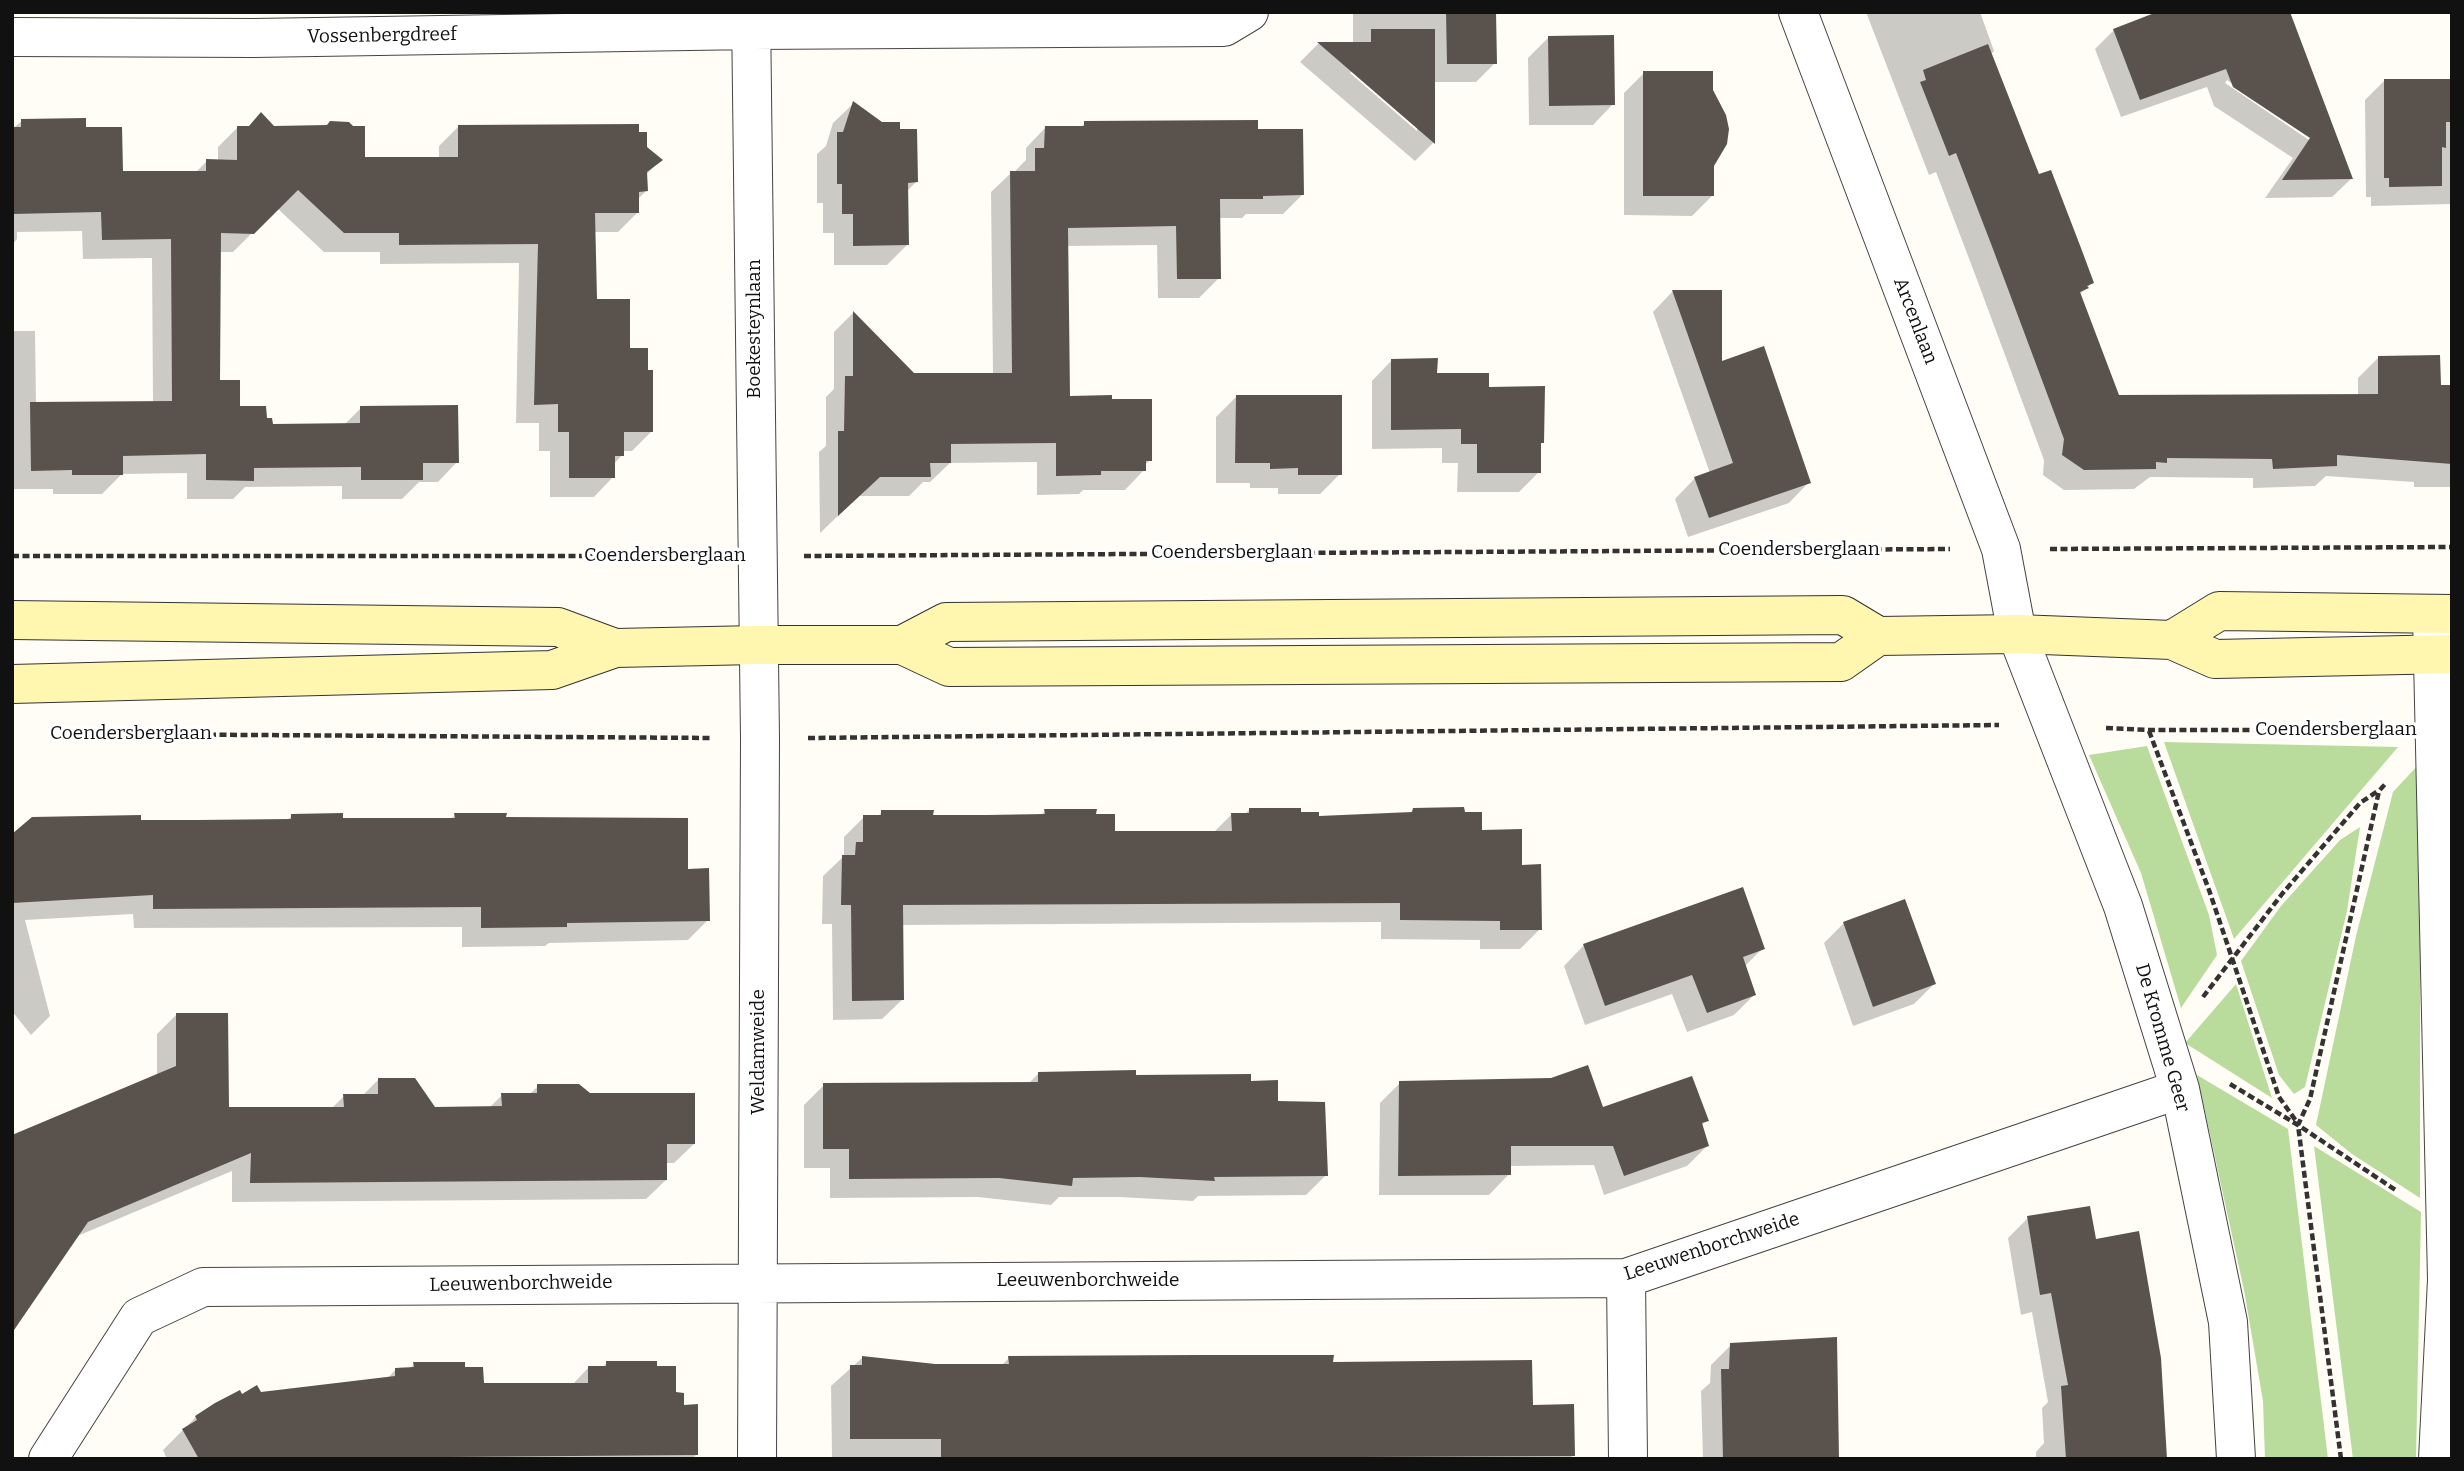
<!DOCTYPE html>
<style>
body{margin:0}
#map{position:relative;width:2464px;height:1471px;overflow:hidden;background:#fffdf5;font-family:Bitter,serif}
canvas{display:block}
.frame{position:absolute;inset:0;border:14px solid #111;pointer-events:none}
</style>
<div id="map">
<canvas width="2464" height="1471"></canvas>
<div class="frame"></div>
</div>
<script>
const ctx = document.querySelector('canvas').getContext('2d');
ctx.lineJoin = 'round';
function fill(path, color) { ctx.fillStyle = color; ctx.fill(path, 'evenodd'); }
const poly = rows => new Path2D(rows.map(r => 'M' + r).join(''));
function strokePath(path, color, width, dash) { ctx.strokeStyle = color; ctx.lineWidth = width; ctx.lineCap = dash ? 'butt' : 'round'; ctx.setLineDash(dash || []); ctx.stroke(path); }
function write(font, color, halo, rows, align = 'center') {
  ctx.font = font + ' Bitter,serif'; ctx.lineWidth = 7; ctx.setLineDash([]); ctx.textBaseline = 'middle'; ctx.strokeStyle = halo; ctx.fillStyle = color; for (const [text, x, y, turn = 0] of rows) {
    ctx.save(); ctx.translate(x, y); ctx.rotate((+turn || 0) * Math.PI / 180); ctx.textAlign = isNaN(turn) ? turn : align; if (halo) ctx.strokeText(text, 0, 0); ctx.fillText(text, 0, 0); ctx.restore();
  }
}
fill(poly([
 [2164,742,2398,747,2234,939],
 [2147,746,2209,915,2217,955,2181,1008,2141,873,2089,755],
 [2420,763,2420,1198,2352,1154,2316,1125,2356,936,2393,792],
 [2360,827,2347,911,2305,1087,2294,1094,2279,1075,2241,961,2281,906,2340,840],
 [2236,984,2272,1098,2185,1043],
 [2197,1075,2288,1129,2328,1459,2265,1459,2263,1401,2244,1290],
 [2314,1146,2421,1212,2416,1459,2353,1459]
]), '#b9dc9c');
fill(poly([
 [1353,12,1495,12,1495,63,1476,82,1433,82,1433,143,1415,161,1300,62,1318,44,1353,44],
 [1353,71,1417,126,1417,131,1350,73],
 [1866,12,1980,12,1994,51,1990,55,2038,177,2092,283,2079,295,2118,397,2358,396,2358,378,2378,358,2439,387,2452,387,2452,487,2414,487,2414,482,2326,476,2315,486,2253,488,2253,478,2150,477,2134,489,2064,490,2043,475,2044,460,1973,269,1936,172,1929,175],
 [2154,12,2254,12,2351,179,2332,197,2265,198,2293,158,2214,106,2207,87,2121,117,2095,49,2114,30,2155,15],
 [2227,80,2312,137,2312,142,2225,83],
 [1549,37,1613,104,1593,125,1529,125,1528,58],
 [1644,73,1712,165,1712,196,1692,216,1624,215,1624,93],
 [2384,81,2452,98,2452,204,2371,206,2371,197,2366,197,2365,100],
 [853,104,882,124,916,182,907,191,907,245,887,265,834,265,834,233,823,233,823,203,817,203,817,154,826,146,833,123],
 [22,121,84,129,121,173,195,173,207,161,218,161,218,147,237,128,273,128,363,159,439,159,439,146,458,127,637,133,645,147,660,160,646,175,646,191,638,199,638,212,618,232,594,232,596,300,628,350,652,431,632,451,622,451,622,455,614,464,613,477,594,497,550,497,550,451,539,451,539,423,516,423,519,263,380,264,380,252,324,252,277,208,233,252,219,252,218,381,239,408,265,420,271,426,344,425,361,408,457,462,438,482,419,482,402,499,342,499,342,486,245,487,233,499,187,499,187,473,122,474,102,494,53,494,53,489,12,489,12,331,35,331,36,404,153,403,152,258,83,259,82,231,17,232,17,239,12,245,12,129],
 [1085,123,1257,131,1302,195,1283,214,1246,214,1242,218,1219,218,1219,278,1199,298,1158,298,1157,245,1067,246,1069,397,1150,460,1144,466,1144,470,1125,490,1083,490,1079,494,1037,495,1037,462,950,463,930,482,923,482,909,496,859,496,820,533,819,452,826,446,826,397,834,389,834,332,853,313,913,375,993,374,991,192,1011,173,1016,173,1016,170,1026,160,1026,148,1045,128,1081,127],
 [1672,292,1720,292,1720,363,1809,482,1789,503,1688,537,1675,499,1695,478,1710,473,1653,312],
 [1392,360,1435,375,1487,388,1543,442,1539,445,1539,472,1519,492,1457,492,1458,463,1442,463,1442,448,1372,449,1372,381],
 [1236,397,1340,474,1320,494,1278,494,1278,488,1250,488,1250,483,1216,483,1216,417],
 [1249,810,1299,814,1317,818,1409,814,1413,810,1480,831,1520,867,1540,929,1520,949,1480,949,1480,940,1381,939,1381,922,901,925,902,1000,882,1019,833,1020,832,924,822,924,823,876,844,856,844,837,864,817,877,817,882,812,931,816,1040,816,1045,811,1094,815,1113,833,1213,833,1231,815,1244,815],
 [455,815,504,819,687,871,708,920,688,940,549,943,545,946,462,947,462,927,134,928,133,914,25,920,50,1016,31,1035,12,1011,12,836,139,821,287,820,292,816,341,820,450,820],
 [1844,923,1934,984,1914,1004,1853,1026,1824,943],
 [1584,945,1763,948,1744,967,1754,995,1734,1015,1687,1032,1672,994,1585,1025,1564,966],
 [176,1015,228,1109,331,1109,344,1096,362,1096,378,1080,434,1108,489,1108,502,1095,530,1094,538,1086,589,1095,694,1144,674,1163,665,1163,666,1180,646,1199,232,1202,232,1171,75,1237,157,1076,157,1034],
 [1038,1074,1249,1083,1277,1103,1326,1175,1306,1195,1198,1196,1193,1201,1119,1197,1059,1197,1051,1205,978,1197,830,1198,830,1168,804,1168,804,1105,824,1085,1028,1084],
 [1400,1083,1707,1120,1701,1126,1707,1146,1687,1166,1604,1195,1594,1165,1509,1166,1509,1174,1489,1195,1379,1195,1380,1103],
 [2028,1218,2095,1241,2165,1459,2036,1459,2036,1452,2044,1443,2042,1408,2048,1402,2032,1312,2021,1315,2008,1238],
 [1731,1345,1838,1459,1703,1459,1701,1391,1710,1383,1711,1365],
 [862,1358,935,1366,1001,1366,1009,1358,1332,1364,1531,1406,1573,1455,1569,1459,832,1458,831,1386],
 [607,1363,656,1368,683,1407,696,1455,692,1459,167,1459,163,1450,196,1417,242,1396,387,1379,396,1369,409,1369,414,1364,464,1369,482,1385,572,1385,588,1368,601,1368]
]), '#0003');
fill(poly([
 [1446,12,1496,12,1497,64,1447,64],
 [2157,12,2290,12,2353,179,2282,180,2310,138,2233,87,2226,69,2140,100,2113,29],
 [1371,29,1435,29,1435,144,1317,42,1371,42],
 [1614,35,1615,105,1549,106,1548,36],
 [1988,44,2039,174,2051,170,2081,248,2094,283,2087,286,2089,288,2080,292,2119,395,2378,394,2378,356,2440,355,2441,385,2452,385,2452,464,2337,455,2337,466,2273,469,2272,459,2167,458,2167,463,2156,462,2156,469,2084,470,2062,455,2064,439,1993,249,1956,153,1949,156,1920,82,1926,80,1923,70],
 [1643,71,1713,71,1713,90,1726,115,1729,129,1727,144,1714,166,1714,196,1643,196],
 [2384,79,2452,79,2452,122,2446,122,2446,148,2442,147,2442,186,2389,187,2389,178,2384,178],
 [853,101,882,122,900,122,900,129,917,129,918,182,908,183,909,245,853,246,853,214,842,214,842,184,837,184,837,132,843,132],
 [261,112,274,126,327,125,330,121,349,122,353,126,365,126,365,157,458,157,458,125,639,124,639,132,647,132,647,147,663,160,647,172,648,191,639,192,639,213,595,213,597,299,630,299,630,348,648,348,648,370,653,370,653,432,624,432,624,456,615,456,615,478,569,478,569,432,558,432,558,404,534,405,538,244,399,245,399,233,344,233,298,190,254,234,221,233,220,380,240,380,240,406,266,406,267,418,272,418,273,424,360,423,360,406,458,405,459,463,423,463,423,480,361,480,361,467,254,468,254,481,206,480,206,454,123,456,123,475,72,475,72,470,31,471,30,402,172,401,171,239,102,240,101,212,12,214,12,127,21,127,21,119,86,118,86,127,122,127,123,171,206,171,206,159,237,160,237,126,249,126],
 [1258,120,1258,129,1303,129,1304,195,1263,196,1263,199,1220,199,1221,279,1177,279,1176,226,1068,228,1070,396,1112,395,1112,399,1152,399,1152,461,1146,461,1146,471,1101,471,1101,475,1056,476,1056,443,951,444,951,463,930,463,931,477,880,477,838,516,838,431,844,431,845,376,853,376,853,311,914,373,1012,373,1010,171,1035,171,1035,148,1044,148,1045,126,1084,126,1084,121],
 [1672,290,1722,290,1722,361,1764,346,1811,483,1709,518,1694,477,1733,463],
 [1438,358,1437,373,1489,373,1489,387,1545,386,1544,443,1541,443,1541,473,1477,473,1477,444,1461,444,1461,429,1391,430,1391,359],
 [1236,395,1342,395,1342,475,1298,475,1298,468,1270,469,1270,463,1235,463],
 [1464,807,1465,812,1482,812,1482,830,1522,829,1522,865,1541,864,1542,930,1500,930,1500,921,1400,920,1400,903,903,905,904,1000,852,1001,851,905,841,905,842,855,855,855,856,842,863,842,863,815,881,815,881,810,934,810,933,815,987,815,1045,814,1044,809,1097,809,1096,814,1115,814,1115,831,1232,831,1231,813,1249,813,1249,808,1301,808,1301,812,1319,812,1319,816,1412,812,1413,808],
 [343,813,343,818,455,818,454,813,507,813,506,817,688,818,688,869,709,868,710,921,567,923,567,927,481,928,481,907,153,909,153,895,12,903,12,834,32,817,141,815,141,820,198,820,291,819,291,814],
 [1743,887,1765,949,1743,957,1756,995,1707,1013,1692,975,1605,1006,1583,944],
 [1905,899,1936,984,1873,1007,1843,922],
 [176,1013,228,1013,229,1107,344,1107,343,1094,378,1094,378,1078,415,1078,435,1107,502,1106,501,1093,537,1093,537,1084,579,1084,590,1093,695,1093,695,1144,667,1144,667,1180,250,1183,251,1153,88,1222,12,1333,12,1135,176,1066],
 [1588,1065,1603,1107,1692,1076,1709,1121,1702,1123,1709,1146,1624,1176,1613,1146,1511,1146,1511,1175,1398,1176,1399,1081,1551,1078],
 [1136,1070,1136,1075,1251,1074,1251,1081,1278,1080,1278,1101,1325,1102,1328,1176,1214,1177,1215,1181,1140,1177,1073,1178,1072,1186,999,1178,849,1179,849,1149,823,1149,823,1083,1038,1082,1038,1072],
 [2090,1206,2096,1239,2139,1231,2161,1358,2167,1459,2066,1459,2061,1386,2068,1385,2051,1293,2040,1295,2027,1216],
 [1837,1337,1839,1459,1723,1459,1721,1369,1729,1369,1730,1343],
 [1196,1355,1334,1355,1333,1362,1532,1360,1533,1405,1574,1404,1575,1456,941,1459,941,1439,850,1439,850,1365,862,1365,862,1356,935,1364,1009,1364,1008,1356],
 [606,1361,657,1361,657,1366,676,1366,676,1392,684,1393,684,1405,698,1404,698,1455,199,1459,182,1429,197,1420,195,1416,215,1403,240,1390,242,1394,257,1385,261,1392,395,1376,395,1368,414,1367,413,1362,465,1362,465,1367,483,1367,484,1383,588,1383,588,1366,606,1366]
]), '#5a524d');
const street = poly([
 [751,12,760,739,757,1459],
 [1798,12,2001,549,2017,634,2123,906,2180,1089,2228,1322,2236,1459],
 [12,37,254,38,752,30,1224,27,1249,12],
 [2432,614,2447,1280,2438,1459],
 [1626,1278,1628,1459],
 [48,1459,139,1317,203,1287,1626,1278,2180,1089]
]);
const secondary = poly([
 [12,620,558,627,615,648],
 [2172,640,2219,611,2452,614],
 [902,645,946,622,1843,615,1878,636,2017,634,2172,640,2215,659,2452,654],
 [12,684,552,670,615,648,757,645,902,645,949,667,1841,662,1878,636]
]);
strokePath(street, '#444', 40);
strokePath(secondary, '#333', 40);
strokePath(poly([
 [2050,549,2452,547],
 [12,556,711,556],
 [804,556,1950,549],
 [2106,728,2149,730,2388,730],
 [2149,731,2209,890,2279,1097,2296,1121],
 [104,734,711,738],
 [808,738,1999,725],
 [2203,997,2282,894,2360,803,2378,791],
 [2230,1084,2298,1125,2397,1191],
 [2341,1459,2298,1125,2310,1099,2379,791,2386,783]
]), '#333', 4.5, [7, 3.5]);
strokePath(street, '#fff', 38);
strokePath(secondary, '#fff6b0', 38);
write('19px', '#111', '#fff', [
 ["Vossenbergdreef",382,36,-1],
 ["Arcenlaan",1915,321,69],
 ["Boekesteynlaan",755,329,-90],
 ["Coendersberglaan",1799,550],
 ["Coendersberglaan",1232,553],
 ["Coendersberglaan",665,556],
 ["Coendersberglaan",2336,730],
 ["Coendersberglaan",131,734],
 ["De Kromme Geer",2162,1038,74],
 ["Weldamweide",759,1052,-90],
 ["Leeuwenborchweide",1712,1247,-18],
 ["Leeuwenborchweide",1088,1281],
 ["Leeuwenborchweide",521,1284,-1]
]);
</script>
